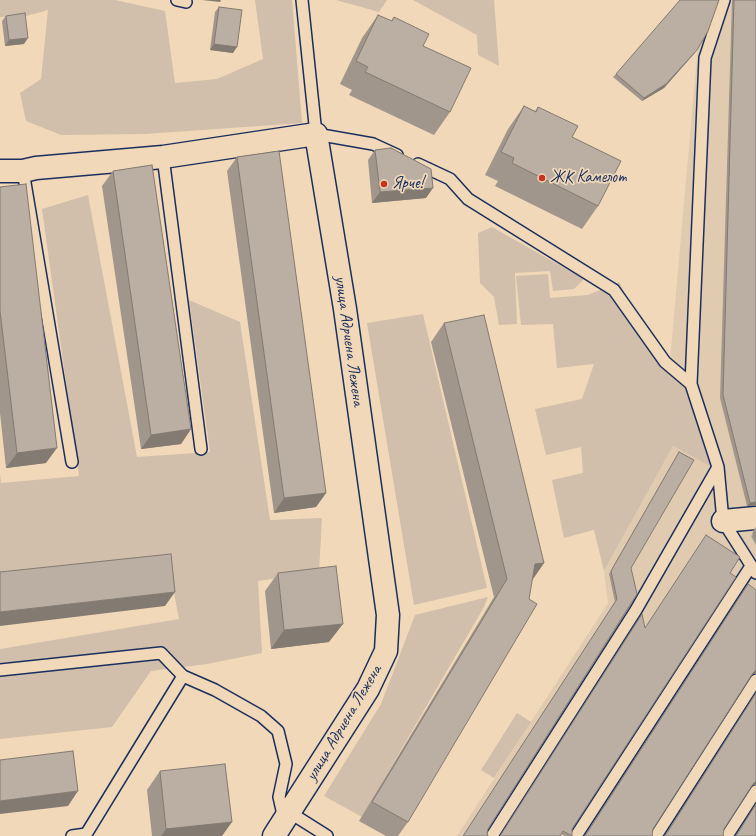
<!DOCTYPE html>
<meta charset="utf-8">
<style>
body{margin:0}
canvas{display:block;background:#f0d8b8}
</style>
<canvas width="756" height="836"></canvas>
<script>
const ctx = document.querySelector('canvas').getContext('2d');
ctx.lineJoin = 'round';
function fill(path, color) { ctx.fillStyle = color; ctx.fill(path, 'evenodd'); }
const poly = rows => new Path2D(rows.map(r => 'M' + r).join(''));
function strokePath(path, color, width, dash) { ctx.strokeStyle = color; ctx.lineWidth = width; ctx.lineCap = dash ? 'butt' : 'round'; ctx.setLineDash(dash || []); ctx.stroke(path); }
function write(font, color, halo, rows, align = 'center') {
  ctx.font = font + ' Caveat,sans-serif'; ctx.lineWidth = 3.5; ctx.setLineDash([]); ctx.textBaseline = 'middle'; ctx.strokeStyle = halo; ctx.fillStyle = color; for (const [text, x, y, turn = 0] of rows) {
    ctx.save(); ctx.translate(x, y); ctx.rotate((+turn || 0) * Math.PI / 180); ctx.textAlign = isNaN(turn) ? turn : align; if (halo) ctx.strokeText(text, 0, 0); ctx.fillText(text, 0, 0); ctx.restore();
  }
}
fill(poly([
 [702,0,756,0,756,836,457,836,608,603,604,571,673,446,712,466,669,372]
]), '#e0cbb1');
fill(poly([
 [0,0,115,0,165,11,175,83,217,79,263,59,255,0,292,0,302,123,145,134,61,135,26,121,20,93,41,79,48,10,26,16,0,17],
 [336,0,387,0,379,12],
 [413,0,494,0,499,66,478,55,477,35],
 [88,195,137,457,210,452,189,300,240,322,270,520,322,518,319,572,258,581,262,653,207,664,151,671,112,727,0,739,0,649,179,619,167,557,0,576,0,474,1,483,79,476,42,209],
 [492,227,584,279,574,289,553,291,550,271,515,273,517,324,499,325,494,297,480,283,478,233],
 [548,274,550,298,588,295,619,282,662,365,695,393,712,467,673,446,604,571,594,530,564,538,552,480,583,473,581,447,546,455,535,409,582,399,594,364,557,368,553,324,521,325,516,276],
 [423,314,487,588,414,605,367,323],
 [488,597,484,607,362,817,324,796,381,704,415,615],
 [517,713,531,722,494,778,481,770]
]), '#d1bfab');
const lane = poly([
 [177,0,186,2],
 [302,0,316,134,373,144,397,155],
 [163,157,201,449],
 [418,164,450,179,468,199,614,290,665,362,691,384,718,467,723,521,756,573],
 [23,171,72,462],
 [691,384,705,58,724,0],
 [0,670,161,653,183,676],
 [289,812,327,836],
 [72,836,86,834],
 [85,836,183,676,215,690,261,716,278,731,286,764,279,797,284,819],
 [492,836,636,610,718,467],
 [576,836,751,566],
 [656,836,756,680],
 [727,836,756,791]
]);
const street = poly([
 [723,521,756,518]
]);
const secondary = poly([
 [0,171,23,171,36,168,163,157,316,134,345,309,388,615,386,651,368,689,274,836]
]);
strokePath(lane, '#1b2f5e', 14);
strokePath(street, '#1b2f5e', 25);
strokePath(secondary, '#1b2f5e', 25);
strokePath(lane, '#f0d8b8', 11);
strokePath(street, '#f0d8b8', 22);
strokePath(secondary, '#f0d8b8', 22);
fill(poly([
 [732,0,756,0,755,506,747,506,720,398],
 [219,7,233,53,210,50,215,12],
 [378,15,391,21,394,17,423,46,450,112,434,135,349,95,352,90,340,84,362,38],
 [6,16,24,44,5,46,2,21],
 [695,53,664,88,642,101,613,77,616,74],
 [524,106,535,111,538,107,572,137,598,206,582,229,495,186,498,181,485,175,508,129],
 [375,150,426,198,372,203,368,160],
 [237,157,326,493,316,507,274,513,227,171],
 [113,171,191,429,181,444,141,449,102,186],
 [0,187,46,463,6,468,0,413],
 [444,323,544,563,532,580,408,822,398,836,386,836,359,821,494,597,431,342],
 [679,452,631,568,637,594,488,829,487,833,463,836,615,602,609,574],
 [756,527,756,545,751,536,754,533,753,531],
 [278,573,329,642,271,649,265,591],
 [730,573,572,829,572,836,565,836,561,834,645,628],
 [160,771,222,836,152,836,147,790]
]), '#a1968b');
fill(poly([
 [202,0,221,0,220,2],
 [28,38,24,44,5,46,9,40],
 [214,44,237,47,233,53,210,50],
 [697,50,664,88,642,101,644,98],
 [433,188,426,198,372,203,380,192],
 [191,429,181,444,141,449,151,435],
 [57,448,46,463,6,468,17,453],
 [326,493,316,507,274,513,284,498],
 [756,502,756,506,747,506,750,503],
 [544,563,531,582,535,564],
 [175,592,165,606,0,626,0,612],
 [343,624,329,642,271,649,284,630],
 [756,670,756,674,753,674,750,676],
 [756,781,756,785,753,785,750,787],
 [78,791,68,806,0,814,0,801],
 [232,822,222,836,161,836,166,829]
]), '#837a71');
const building = poly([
 [680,0,719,0,708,31,697,50,666,84,644,98,616,74,680,0],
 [734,0,756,0,756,502,750,503,723,395,734,0],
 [219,7,242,10,237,47,214,44,219,7],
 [25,13,28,38,9,40,6,16,25,13],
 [378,15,392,21,394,17,429,34,423,46,471,68,450,112,365,72,368,67,356,61,378,15],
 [524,106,536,112,538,107,578,126,572,137,621,161,598,206,512,163,514,158,501,152,524,106],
 [391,148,431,169,433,188,380,192,375,150,391,148],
 [279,151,326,493,284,498,237,157,279,151],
 [152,165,191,429,151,435,113,171,152,165],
 [26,184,57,448,17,453,0,311,0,187,26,184],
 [484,315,544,563,535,564,529,599,537,604,408,822,372,802,507,579,444,323,484,315],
 [679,452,694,460,631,568,637,594,488,829,487,833,488,836,463,836,617,599,611,571,679,452],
 [753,533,756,533,756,537,753,533],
 [706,535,740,557,730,573,736,577,572,829,572,836,563,831,560,836,500,836,642,614,645,628,706,535],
 [171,554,175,592,0,612,0,572,171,554],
 [336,566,343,624,284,630,278,573,336,566],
 [748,584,756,590,756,670,753,673,653,829,652,835,653,836,585,836,748,584],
 [756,693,756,781,753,784,724,829,723,835,724,836,665,836,756,693],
 [73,751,78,791,0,801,0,760,73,751],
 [225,764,232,822,166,829,160,771,225,764],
 [756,804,756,836,736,836,756,804]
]);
fill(building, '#bbaea2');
strokePath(building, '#837a71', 1);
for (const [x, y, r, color] of [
 [542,178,4,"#c8321e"],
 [384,184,4,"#c8321e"]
]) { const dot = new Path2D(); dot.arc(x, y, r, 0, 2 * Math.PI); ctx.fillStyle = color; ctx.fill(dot); strokePath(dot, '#f0d8b8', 1.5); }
write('17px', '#1b2f5e', '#f0d8b8', [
 ["ЖК Камелот",550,178],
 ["Ярче!",392,184]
], 'left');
write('17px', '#1b2f5e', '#f0d8b8', [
 ["улица Адриена Лежена",349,341,82],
 ["улица Адриена Лежена",344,723,-59]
]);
</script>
